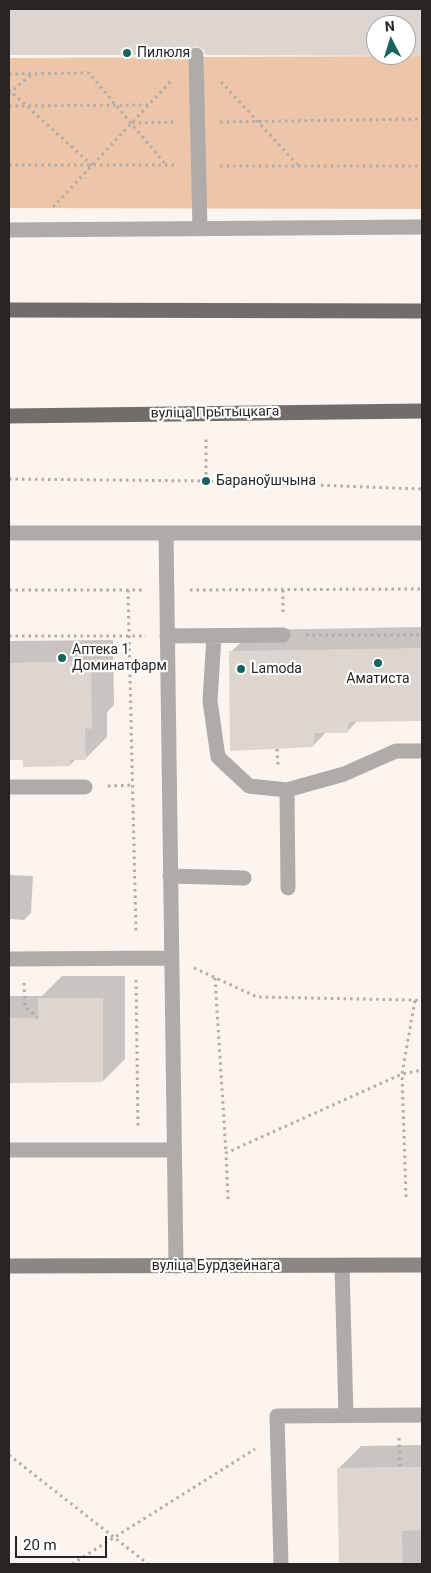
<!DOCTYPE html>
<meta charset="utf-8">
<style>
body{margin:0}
#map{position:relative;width:431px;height:1573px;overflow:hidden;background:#fcf5ef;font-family:Roboto,sans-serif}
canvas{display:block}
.frame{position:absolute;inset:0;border:10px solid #272422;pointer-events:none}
.north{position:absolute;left:366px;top:15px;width:50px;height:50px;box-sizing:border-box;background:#fff;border:1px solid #a9a7a7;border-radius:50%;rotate:355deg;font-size:14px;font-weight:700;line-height:20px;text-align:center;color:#272422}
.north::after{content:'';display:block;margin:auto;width:18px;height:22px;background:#17645f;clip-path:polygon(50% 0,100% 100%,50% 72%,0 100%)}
.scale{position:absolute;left:15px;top:1536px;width:92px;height:22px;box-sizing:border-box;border:2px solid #272422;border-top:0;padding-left:6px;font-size:15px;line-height:18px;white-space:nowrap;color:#272422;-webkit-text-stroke:4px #fff;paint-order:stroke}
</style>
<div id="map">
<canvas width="431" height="1573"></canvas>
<div class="frame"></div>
<div class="north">N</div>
<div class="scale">20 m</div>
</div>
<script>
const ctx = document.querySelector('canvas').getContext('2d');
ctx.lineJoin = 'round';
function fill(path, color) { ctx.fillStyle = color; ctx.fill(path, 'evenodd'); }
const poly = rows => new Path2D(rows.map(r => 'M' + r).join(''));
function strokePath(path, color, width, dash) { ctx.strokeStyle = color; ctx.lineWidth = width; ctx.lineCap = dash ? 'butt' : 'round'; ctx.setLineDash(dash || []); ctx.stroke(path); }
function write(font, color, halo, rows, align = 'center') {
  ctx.font = font + ' Roboto,sans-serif'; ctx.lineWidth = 4.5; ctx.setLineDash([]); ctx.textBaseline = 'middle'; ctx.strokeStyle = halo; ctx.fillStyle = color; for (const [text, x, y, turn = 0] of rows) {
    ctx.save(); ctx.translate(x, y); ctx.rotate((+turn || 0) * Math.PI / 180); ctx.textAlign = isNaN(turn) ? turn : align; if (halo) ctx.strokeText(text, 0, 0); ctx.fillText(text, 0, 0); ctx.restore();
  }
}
fill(poly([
 [422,56,422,209,9,208,9,58]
]), '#edc6aa');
fill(poly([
 [9,9,422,9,422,55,406,54,406,25,376,25,376,54,205,49,195,45,186,54,9,54],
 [422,627,422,720,358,720,347,732,327,731,313,746,231,652,253,630],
 [113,640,114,705,107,712,107,737,85,759,76,759,70,765,25,758,9,759,9,641],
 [9,875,33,876,31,913,24,920,9,919],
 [62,976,125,976,125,1059,103,1081,9,1082,9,996,42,996],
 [422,1445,422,1564,340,1564,339,1468,361,1446]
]), '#0003');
fill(poly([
 [9,9,422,9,422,56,205,55,204,50,196,46,191,47,187,55,9,55],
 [376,25,406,25,406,55,376,55],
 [422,648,422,721,349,722,347,733,315,733,313,747,230,751,229,651],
 [91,661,92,729,85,728,86,760,70,760,70,766,23,767,23,760,9,760,9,663],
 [38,998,103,998,103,1082,9,1083,9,1018,38,1018],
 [400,1467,422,1467,422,1530,402,1531,403,1564,339,1564,337,1468]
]), '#dcd5d0');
strokePath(poly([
 [9,74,89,73,166,165],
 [221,82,298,165],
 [9,90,11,92,33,73],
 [9,95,11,92,93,166],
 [9,106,148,105],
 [220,122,422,119],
 [132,123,174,122],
 [9,165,177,165],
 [220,166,422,166],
 [53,207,172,80],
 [9,479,206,481,422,489],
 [206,481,206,437],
 [9,590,144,590],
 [128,590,136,934],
 [190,590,422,589],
 [283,590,283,612],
 [306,635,422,635],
 [9,636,146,636],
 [277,749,278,766],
 [108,786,133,785],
 [194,968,257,997,415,1000,422,1002],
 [215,978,226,1153],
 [136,980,138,1127],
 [24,983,25,1007,38,1018],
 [406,1197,402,1074,415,1000],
 [228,1199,226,1153,402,1074,422,1070],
 [399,1438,400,1467],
 [9,1455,148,1564],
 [72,1564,255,1449]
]), '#b1aca7', 3, [2.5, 4]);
strokePath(poly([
 [196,55,200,229],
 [9,230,422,227],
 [9,533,422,533],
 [166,533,176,1266],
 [167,636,283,635],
 [214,636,210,701,218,757,249,786,287,790,344,774,396,751,422,751],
 [9,787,85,787],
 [287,790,288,888],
 [170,876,244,878],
 [9,959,171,958],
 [9,1150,174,1150],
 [342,1266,346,1416],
 [281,1564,277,1416,422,1415]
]), '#aeaba9', 15);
strokePath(poly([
 [9,1266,422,1265]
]), '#8b8784', 15);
strokePath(poly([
 [9,310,422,311],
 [9,416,422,411]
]), '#736d6a', 15);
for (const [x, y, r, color] of [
 [127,53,5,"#17645f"],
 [206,481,5,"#17645f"],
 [62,658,5,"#17645f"],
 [378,663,5,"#17645f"],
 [241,669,5,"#17645f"]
]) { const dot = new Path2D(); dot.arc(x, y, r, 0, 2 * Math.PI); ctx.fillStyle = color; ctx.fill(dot); strokePath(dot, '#fff', 2); }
write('14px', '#272422', '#fff', [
 ["Пилюля",137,53],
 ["Бараноўшчына",216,481],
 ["Аптека 1",72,650],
 ["Доминатфарм",72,666],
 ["Lamoda",251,669],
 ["Аматиста",378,679,"center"]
], 'left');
write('14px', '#272422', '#fff', [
 ["вуліца Прытыцкага",215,413,-1],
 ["вуліца Бурдзейнага",216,1266]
]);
</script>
